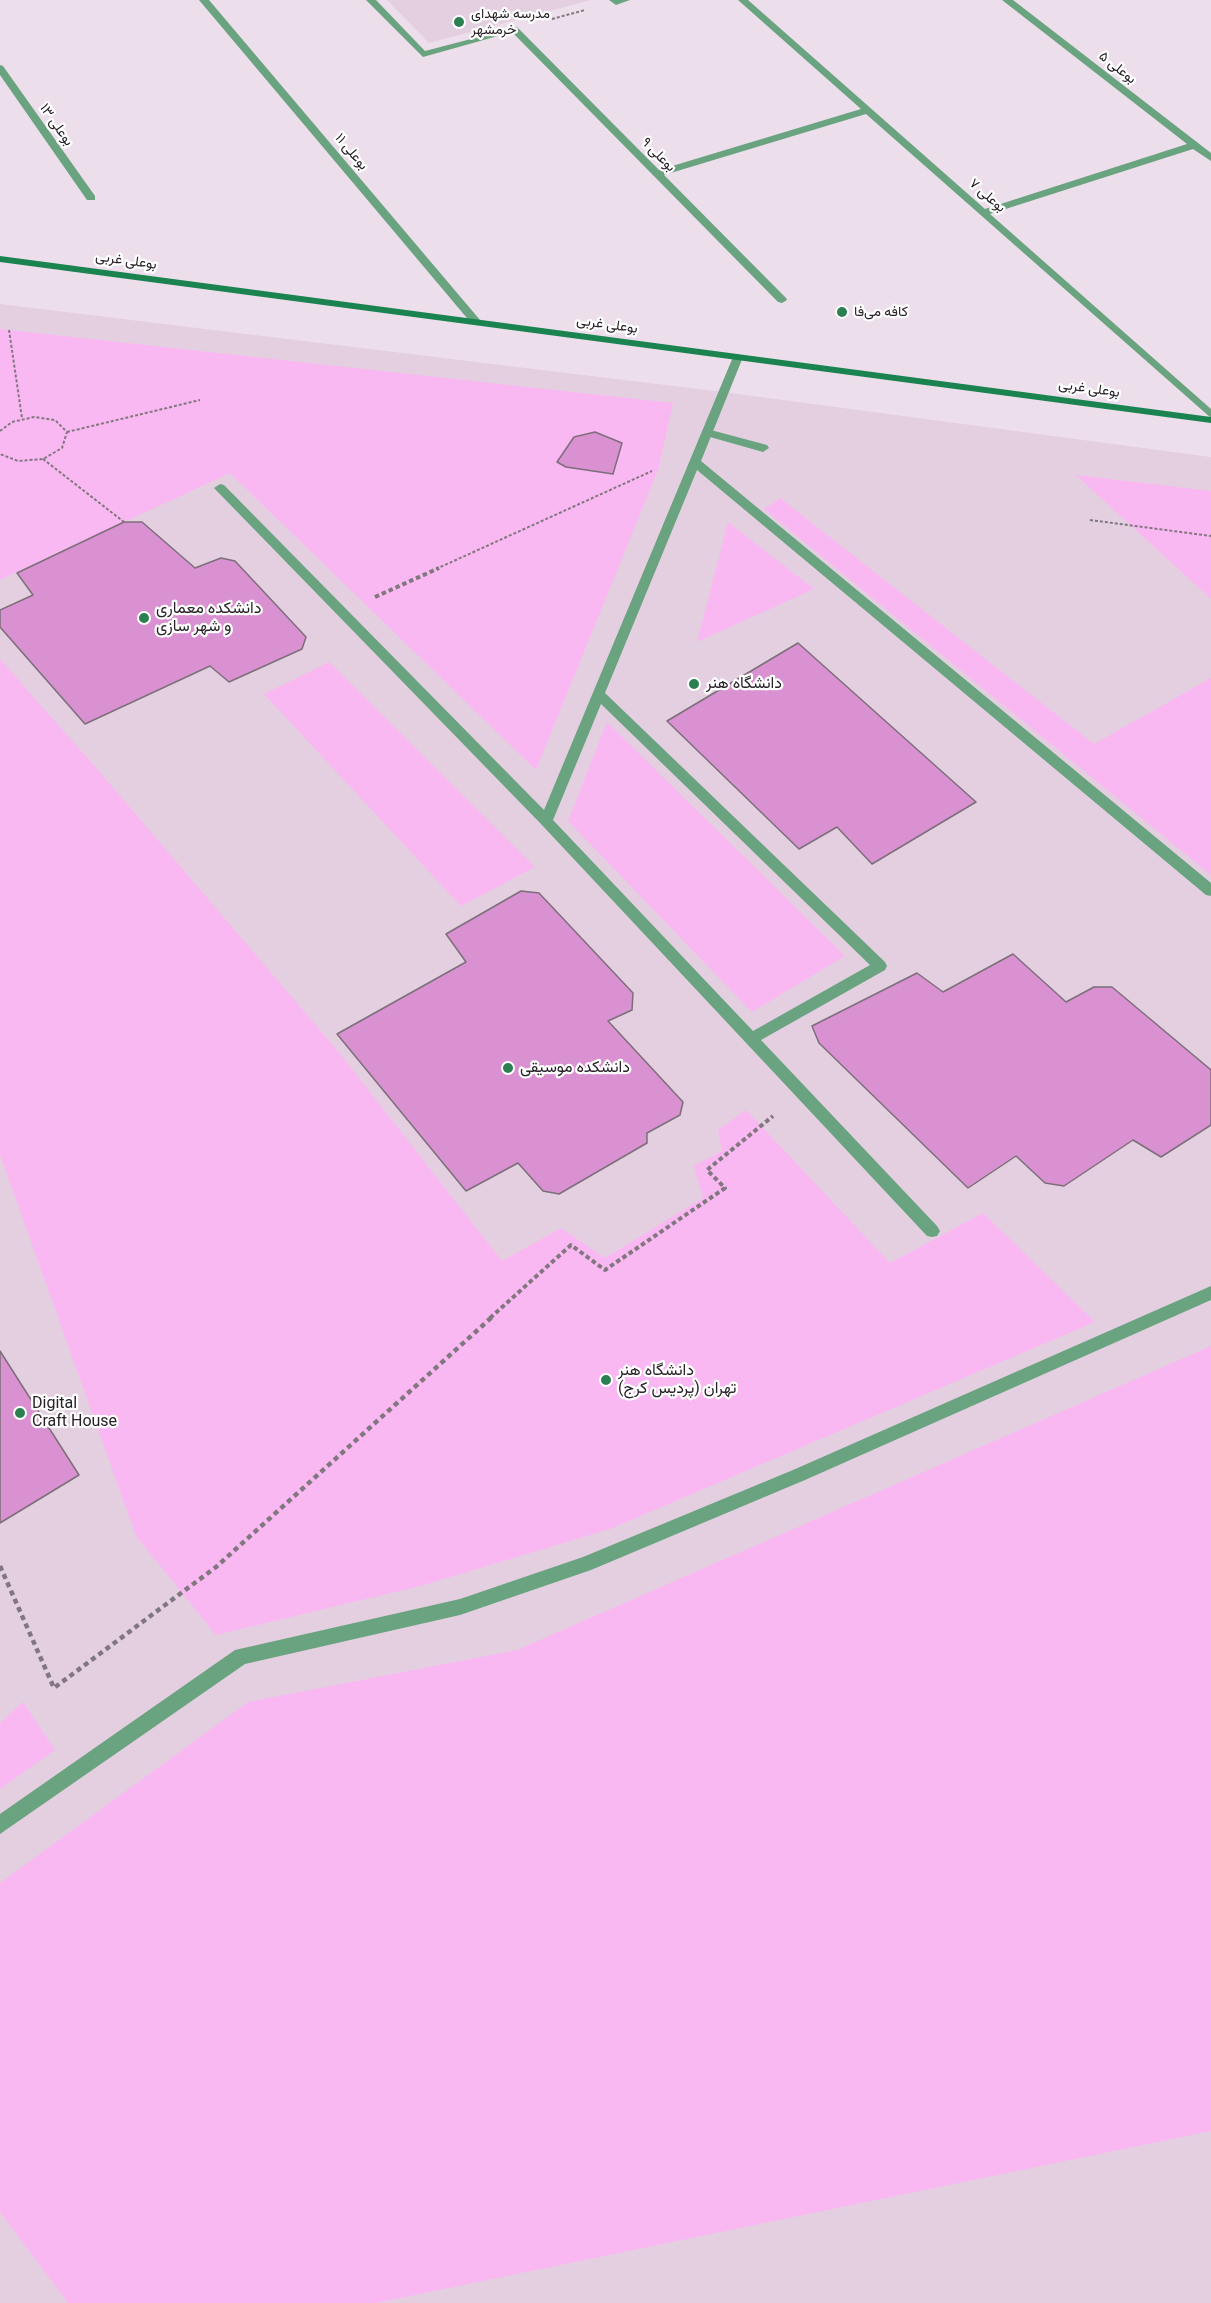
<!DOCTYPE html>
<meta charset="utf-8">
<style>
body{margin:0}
canvas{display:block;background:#eddeeb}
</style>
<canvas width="1211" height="2303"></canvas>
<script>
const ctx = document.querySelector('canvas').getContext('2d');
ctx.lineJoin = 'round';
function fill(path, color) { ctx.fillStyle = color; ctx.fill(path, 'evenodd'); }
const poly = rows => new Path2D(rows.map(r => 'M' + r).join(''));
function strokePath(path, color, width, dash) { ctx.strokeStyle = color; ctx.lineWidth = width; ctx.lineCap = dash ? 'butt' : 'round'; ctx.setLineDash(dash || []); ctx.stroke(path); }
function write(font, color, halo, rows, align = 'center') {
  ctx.font = font + ' Roboto,Vazirmatn,sans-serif'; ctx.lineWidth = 4.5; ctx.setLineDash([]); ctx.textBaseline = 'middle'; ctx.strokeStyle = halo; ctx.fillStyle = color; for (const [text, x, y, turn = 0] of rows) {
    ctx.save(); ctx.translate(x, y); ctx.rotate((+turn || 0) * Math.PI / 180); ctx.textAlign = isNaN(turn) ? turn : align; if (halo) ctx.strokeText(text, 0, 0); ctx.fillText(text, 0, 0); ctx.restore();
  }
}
fill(poly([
 [387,0,591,0,429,43],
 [0,304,723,392,1211,457,1211,2303,0,2303]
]), '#e4cfe1');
fill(poly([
 [0,329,673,403,658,470,536,770,230,473,0,580],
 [1076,475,1211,491,1211,599],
 [780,498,1094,744,1211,678,1211,875,764,509],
 [728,522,814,589,697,642],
 [0,659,98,770,337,1050,502,1261,561,1228,605,1258,703,1198,694,1166,722,1151,718,1130,746,1110,890,1263,983,1213,1095,1322,610,1529,424,1585,216,1635,136,1536,0,1155],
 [329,662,535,867,461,906,264,694],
 [607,722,845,956,752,1012,568,821],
 [1211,1346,1211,2131,376,2303,68,2303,0,2212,0,1883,248,1702,517,1650],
 [23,1702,55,1750,0,1789,0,1723]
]), '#fab8f2');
const building = poly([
 [595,432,622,443,613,474,566,467,557,462,574,437,595,432],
 [124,522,142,522,195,568,221,558,235,561,306,637,302,649,229,682,210,666,85,724,0,627,0,610,33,595,17,573,124,522],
 [798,643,976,802,872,864,837,827,799,849,667,721,798,643],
 [521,891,539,893,633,993,632,1010,608,1021,683,1102,680,1115,647,1133,647,1143,559,1194,543,1191,518,1163,466,1191,337,1034,466,962,446,934,521,891],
 [1013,954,1066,1002,1094,987,1112,987,1211,1070,1211,1125,1161,1157,1133,1140,1064,1186,1045,1183,1016,1156,968,1188,819,1043,812,1026,917,973,943,992,1013,954],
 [0,1351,79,1475,0,1523,0,1351]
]);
fill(building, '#d991d1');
strokePath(building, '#7c6f7a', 1.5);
strokePath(poly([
 [552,19,585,10],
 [9,330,22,418],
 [0,431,12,422,34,417,55,420,67,432,62,448,43,459,18,461,0,454],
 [67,432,200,400],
 [43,459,124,522],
 [1090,520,1211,536],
 [436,569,652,471]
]), '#81777f', 2, [3, 2]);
strokePath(poly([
 [375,597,439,568],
 [490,1318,571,1245,605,1270,725,1188,707,1170,773,1116]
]), '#81777f', 4, [4.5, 3]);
strokePath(poly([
 [0,1566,54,1688,216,1567,492,1317]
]), '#81777f', 4.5, [5, 4]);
fill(poly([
 [738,354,743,357,701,461,1211,883,1211,896,1206,895,697,470,605,693,885,962,887,966,885,970,761,1040,937,1226,940,1231,937,1236,932,1237,927,1236,541,824,214,488,220,484,224,485,544,810,733,357,738,354],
 [601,704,870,965,753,1031,553,820,601,704],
 [1211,1286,1211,1300,805,1480,591,1570,460,1615,245,1664,0,1834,0,1814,235,1650,460,1599,583,1557,793,1470,1211,1286]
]), '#6aa37f');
fill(poly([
 [199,0,209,0,480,320,480,324,472,324,199,0],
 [366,0,376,0,425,51,517,27,659,170,861,109,738,0,748,0,985,209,1187,144,1002,0,1013,0,1211,153,1211,161,1193,149,990,214,1211,409,1211,418,866,114,664,175,786,298,787,300,782,303,778,302,512,32,423,57,366,0],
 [609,0,630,0,616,5,609,0],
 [0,65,3,66,95,196,95,200,87,200,0,75,0,65],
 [707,429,767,445,769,448,763,452,703,435,703,431,707,429]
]), '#6aa37f');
fill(poly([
 [0,256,1211,417,1211,423,0,262,0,256]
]), '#1a834f');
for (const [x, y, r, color] of [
 [459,22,6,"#2b7f51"],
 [842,312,6,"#2b7f51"],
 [144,618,6,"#2b7f51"],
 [694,684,6,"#2b7f51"],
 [508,1068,6,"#2b7f51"],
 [606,1380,6,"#2b7f51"],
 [20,1413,6,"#2b7f51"]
]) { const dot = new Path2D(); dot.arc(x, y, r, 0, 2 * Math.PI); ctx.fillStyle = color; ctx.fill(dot); strokePath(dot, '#fff', 2); }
write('14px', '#282227', '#fff', [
 ["مدرسه شهدای",471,14],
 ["خرمشهر",471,30],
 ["کافه می‌فا",854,312]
], 'left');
write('14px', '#282227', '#fff', [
 ["بوعلی ۵",1117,68,38],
 ["بوعلی ۱۳",56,125,55],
 ["بوعلی ۱۱",351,152,50],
 ["بوعلی ۹",658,155,45],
 ["بوعلی ۷",987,196,41],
 ["بوعلی غربی",126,261,8],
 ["بوعلی غربی",607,325,8],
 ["بوعلی غربی",1089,389,8]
]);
write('16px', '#282227', '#fff', [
 ["دانشکده معماری",156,609],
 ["و شهر سازی",156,627],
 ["دانشگاه هنر",706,684],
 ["دانشکده موسیقی",520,1068],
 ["دانشگاه هنر",618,1371],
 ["تهران (پردیس کرج)",618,1389],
 ["Digital",32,1404],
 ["Craft House",32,1422]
], 'left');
</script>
